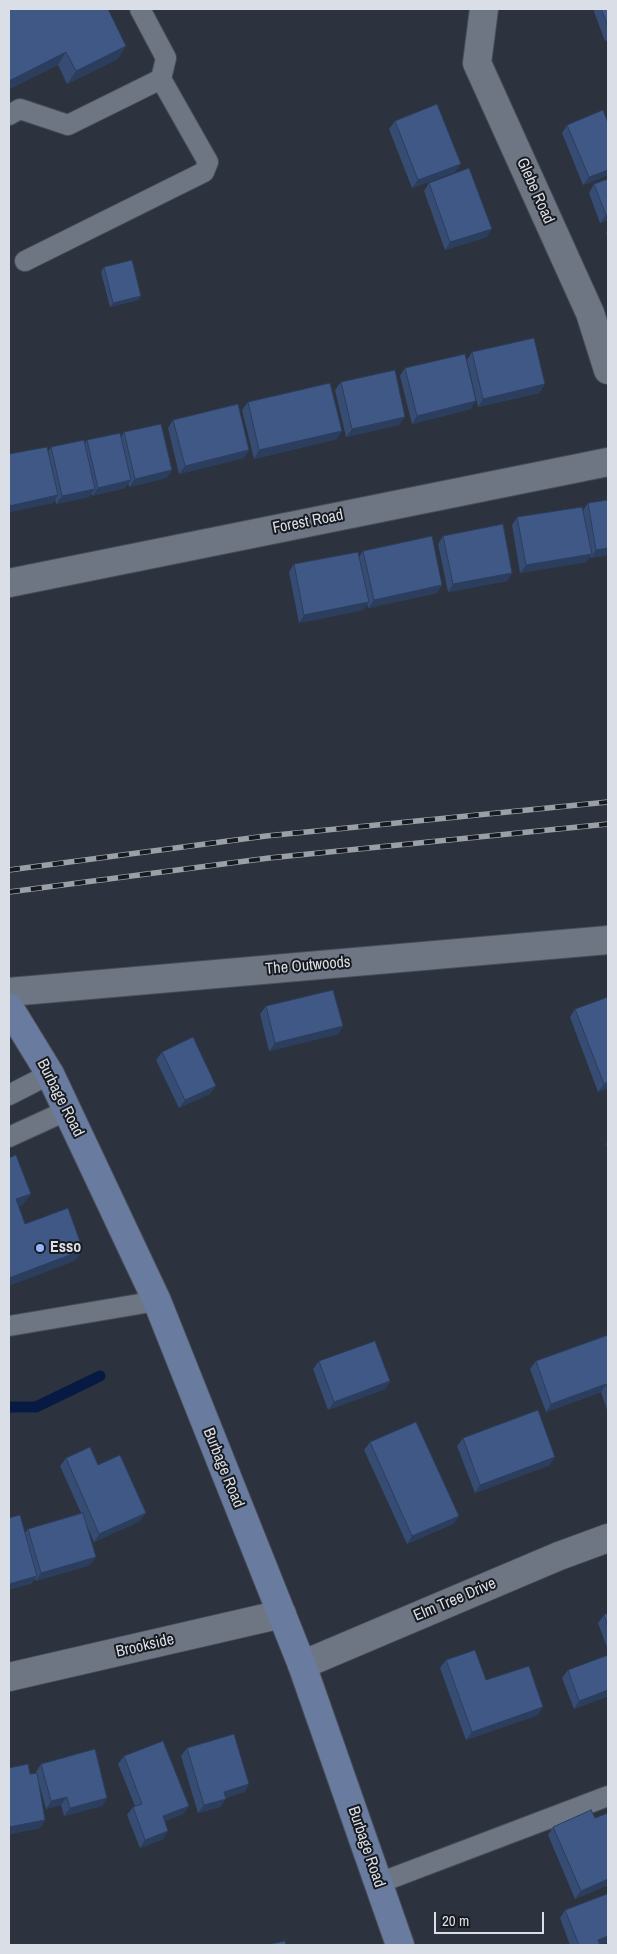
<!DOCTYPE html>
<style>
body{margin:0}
#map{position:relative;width:617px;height:1954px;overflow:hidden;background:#2c323e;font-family:"Archivo Narrow",sans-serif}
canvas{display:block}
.frame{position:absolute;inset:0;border:10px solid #dadee6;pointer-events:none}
.scale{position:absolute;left:434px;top:1912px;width:110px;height:22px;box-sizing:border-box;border:2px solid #dadee6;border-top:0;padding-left:6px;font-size:15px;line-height:18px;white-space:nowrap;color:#dadee6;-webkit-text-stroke:4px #171a1f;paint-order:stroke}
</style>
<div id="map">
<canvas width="617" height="1954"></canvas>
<div class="frame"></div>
<div class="scale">20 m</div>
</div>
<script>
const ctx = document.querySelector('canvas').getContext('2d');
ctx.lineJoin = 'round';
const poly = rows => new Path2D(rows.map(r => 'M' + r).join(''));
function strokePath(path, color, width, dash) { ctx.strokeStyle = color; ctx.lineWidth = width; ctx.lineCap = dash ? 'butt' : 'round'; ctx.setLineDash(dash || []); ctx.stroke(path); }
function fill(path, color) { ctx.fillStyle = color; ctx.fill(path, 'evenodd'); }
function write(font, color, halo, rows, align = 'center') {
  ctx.font = font + ' "Archivo Narrow",sans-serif'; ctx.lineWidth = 4; ctx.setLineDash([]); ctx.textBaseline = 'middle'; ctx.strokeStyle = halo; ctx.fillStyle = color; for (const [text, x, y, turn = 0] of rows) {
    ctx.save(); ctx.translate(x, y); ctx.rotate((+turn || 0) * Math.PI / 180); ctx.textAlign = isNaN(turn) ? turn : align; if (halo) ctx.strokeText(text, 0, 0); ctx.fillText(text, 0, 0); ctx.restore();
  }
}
strokePath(poly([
 [9,1407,36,1407,100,1376]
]), '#061a43', 11);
const service = poly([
 [9,115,20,109,68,125,161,79,166,58,140,9],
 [25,261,204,172,208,162,161,79],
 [9,1095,50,1074],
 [9,1137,68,1110],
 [9,1326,157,1301],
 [379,1883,608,1796]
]);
const minor = poly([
 [484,9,477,63,590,313,608,370],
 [9,583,608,462],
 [9,992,608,940],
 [302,1665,559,1556,608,1538],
 [9,1677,282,1614]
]);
const secondary = poly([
 [9,1007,50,1074,157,1301,302,1665,400,1945]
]);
strokePath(service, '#474d56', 22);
strokePath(minor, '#474d56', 30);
strokePath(secondary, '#474d56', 30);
strokePath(service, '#6f7683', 20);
strokePath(minor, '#6f7683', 28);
strokePath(secondary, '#697b9f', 28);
const rail = poly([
 [9,870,266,836,608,802],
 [9,892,269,858,608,824]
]);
strokePath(rail, '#9a9fa8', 5.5);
strokePath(rail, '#171a1f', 4, [11]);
fill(poly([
 [9,9,126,46,117,59,67,84,58,65,9,89],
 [593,9,608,9,608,40,605,41],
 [395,121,455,172,412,188,389,129],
 [567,125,608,175,583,185,562,133],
 [608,179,608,220,600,223,589,193,594,184],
 [429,183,487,237,445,250,424,191],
 [608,230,608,238,606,233],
 [104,267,141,296,138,300,110,307,101,272],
 [472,352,545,384,539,393,478,407,467,360],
 [405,368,471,409,412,424,400,376],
 [341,382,399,425,346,437,335,390],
 [248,402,337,439,254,459,242,410],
 [173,420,249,450,244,458,179,474,168,428],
 [124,432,172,470,166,478,129,487,128,483,125,488,92,496,91,493,89,497,56,504,55,499,53,503,9,512,9,454,48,452,51,447,85,443,87,440,121,437],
 [588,503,608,555,591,558,590,556,586,562,520,573,512,525,517,517,583,510],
 [443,536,512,573,507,581,448,592,438,544],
 [363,551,442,585,437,593,368,608,367,604,363,610,299,623,289,572,294,564,359,557],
 [266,1006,343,1026,338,1034,269,1051,260,1014],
 [575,1009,608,1088,598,1092,570,1017],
 [162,1052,210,1094,179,1108,156,1060],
 [608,1141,608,1151,606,1144],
 [608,1335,608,1413,601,1392,546,1412,530,1369,536,1361],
 [319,1361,390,1381,385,1389,328,1410,313,1369],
 [463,1438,550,1465,475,1493,457,1446],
 [370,1442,459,1516,453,1524,407,1544,364,1450],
 [66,1458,98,1465,140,1521,94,1542,86,1524,96,1557,90,1565,36,1581,35,1579,31,1584,25,1533,28,1529,81,1513,60,1466],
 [608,1613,608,1650,598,1623,604,1615],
 [446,1660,486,1680,538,1715,466,1740,440,1668],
 [568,1670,608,1696,574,1709,562,1678],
 [187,1748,249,1784,244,1792,226,1798,220,1807,198,1813,181,1756],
 [124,1756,189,1806,183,1814,165,1821,163,1839,140,1848,127,1815,133,1807,135,1806,118,1764],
 [41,1764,107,1798,102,1806,64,1816,61,1805,46,1809,39,1783,45,1820,40,1828,9,1834,9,1768,30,1774,36,1773,36,1772],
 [553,1827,608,1885,575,1899,548,1835],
 [565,1910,608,1942,600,1945,570,1945,560,1918]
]), '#364c73');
fill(poly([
 [126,46,117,59,67,84,76,71],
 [66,52,58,65,9,89,9,81],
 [461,164,455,172,412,188,418,180],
 [608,170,608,175,583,185,589,177],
 [608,214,608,220,600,223,606,215],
 [492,229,487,237,445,250,450,242],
 [141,296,138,300,110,307,113,303],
 [545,384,539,393,478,407,483,399],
 [476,401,471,409,412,424,417,416],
 [405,417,399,425,346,437,352,429],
 [342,431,337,439,254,459,259,450],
 [249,450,244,458,179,474,185,466],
 [172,470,166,478,129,487,135,479],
 [131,480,125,488,92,496,98,488],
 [95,489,89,497,56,504,62,496],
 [58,495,53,503,9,512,9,506],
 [608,548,608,555,591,558,596,550],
 [592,554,586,562,520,573,526,565],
 [512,573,507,581,448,592,453,584],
 [442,585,437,593,368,608,374,600],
 [369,602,363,610,299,623,304,615],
 [343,1026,338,1034,269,1051,275,1043],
 [608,1082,608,1088,598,1092,604,1084],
 [216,1086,210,1094,179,1108,185,1100],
 [31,1194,23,1205,9,1210,16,1199],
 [83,1250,75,1261,9,1286,9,1278],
 [390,1381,385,1389,328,1410,334,1402],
 [606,1384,601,1392,546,1412,551,1404],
 [555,1457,550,1465,475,1493,480,1485],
 [146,1513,140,1521,94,1542,99,1534],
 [459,1516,453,1524,407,1544,412,1536],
 [96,1557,90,1565,36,1581,41,1573],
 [37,1576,31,1584,9,1590,9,1584],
 [608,1690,608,1696,574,1709,579,1701],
 [543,1707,538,1715,466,1740,472,1732],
 [249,1784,244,1792,218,1800,224,1792],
 [67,1797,61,1805,46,1809,51,1801],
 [107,1798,102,1806,64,1816,70,1808],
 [226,1799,220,1807,198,1813,204,1805],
 [189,1806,183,1814,157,1824,163,1816],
 [45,1820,40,1828,9,1834,9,1827],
 [168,1831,163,1839,140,1848,145,1840],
 [608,1879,608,1885,575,1899,581,1891],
 [608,1936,608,1942,599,1945,598,1940]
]), '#2c3e5e');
const building = poly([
 [9,9,108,9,126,46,76,71,66,52,9,81,9,9],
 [601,9,608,9,608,26,601,9],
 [437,104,461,164,418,180,395,121,437,104],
 [603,110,608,123,608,170,589,177,567,125,603,110],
 [469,168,492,229,450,242,429,183,469,168],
 [608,179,608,214,606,215,594,184,608,179],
 [132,260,141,296,113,303,104,267,132,260],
 [534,338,545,384,483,399,472,352,534,338],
 [465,354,476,401,417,416,405,368,465,354],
 [395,370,405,417,352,429,341,382,395,370],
 [330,383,342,431,259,450,248,402,330,383],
 [238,404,249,450,185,466,173,420,238,404],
 [161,424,172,470,135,479,124,432,161,424],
 [120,433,131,480,98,488,87,440,120,433],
 [84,440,95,489,62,496,51,447,84,440],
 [47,447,58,495,9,506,9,454,47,447],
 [608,500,608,548,596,550,588,503,608,500],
 [582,507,592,554,526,565,517,517,582,507],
 [503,524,512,573,453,584,443,536,503,524],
 [432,536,442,585,374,600,363,551,432,536],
 [358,552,369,602,304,615,294,564,358,552],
 [333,990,343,1026,275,1043,266,1006,333,990],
 [608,997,608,1082,604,1084,575,1009,608,997],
 [193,1037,216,1086,185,1100,162,1052,193,1037],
 [16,1155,31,1194,16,1199,25,1224,68,1208,83,1250,9,1278,9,1158,16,1155],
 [608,1335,608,1390,606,1384,551,1404,536,1361,608,1335],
 [375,1341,390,1381,334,1402,319,1361,375,1341],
 [538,1410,555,1457,480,1485,463,1438,538,1410],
 [416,1422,459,1516,412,1536,370,1442,416,1422],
 [90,1447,98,1465,120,1455,146,1513,99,1534,66,1458,90,1447],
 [83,1513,96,1557,41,1573,28,1529,83,1513],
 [20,1515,37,1576,9,1584,9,1518,20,1515],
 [608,1613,608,1627,604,1615,608,1613],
 [475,1650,486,1680,529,1666,543,1707,472,1732,446,1660,475,1650],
 [608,1655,608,1690,579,1701,568,1670,608,1655],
 [234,1734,249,1784,224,1792,226,1799,204,1805,187,1748,234,1734],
 [163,1741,189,1806,163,1816,168,1831,145,1840,133,1807,142,1804,124,1756,163,1741],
 [95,1749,107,1798,70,1808,67,1797,51,1801,41,1764,95,1749],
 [28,1764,30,1774,37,1773,45,1820,9,1827,9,1768,28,1764],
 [591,1810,595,1818,608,1813,608,1879,581,1891,553,1827,591,1810],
 [607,1894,608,1897,608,1936,598,1940,600,1945,579,1945,565,1910,607,1894],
 [285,1941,286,1945,267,1945,285,1941]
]);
fill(building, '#3f5886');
strokePath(building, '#2c3e5e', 1);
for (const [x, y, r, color] of [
 [40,1248,5,"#92b7fd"]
]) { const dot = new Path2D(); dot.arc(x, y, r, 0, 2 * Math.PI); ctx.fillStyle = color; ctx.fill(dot); strokePath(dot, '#171a1f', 2); }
write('16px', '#dadee6', '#171a1f', [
 ["Glebe Road",535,191,66],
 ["Forest Road",308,522,-11],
 ["The Outwoods",308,966,-5],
 ["Burbage Road",60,1098,63],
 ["Burbage Road",223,1468,68],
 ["Elm Tree Drive",455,1600,-23],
 ["Brookside",145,1646,-13],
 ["Burbage Road",366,1847,71]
]);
write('bold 16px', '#dadee6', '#171a1f', [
 ["Esso",50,1248]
], 'left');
</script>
